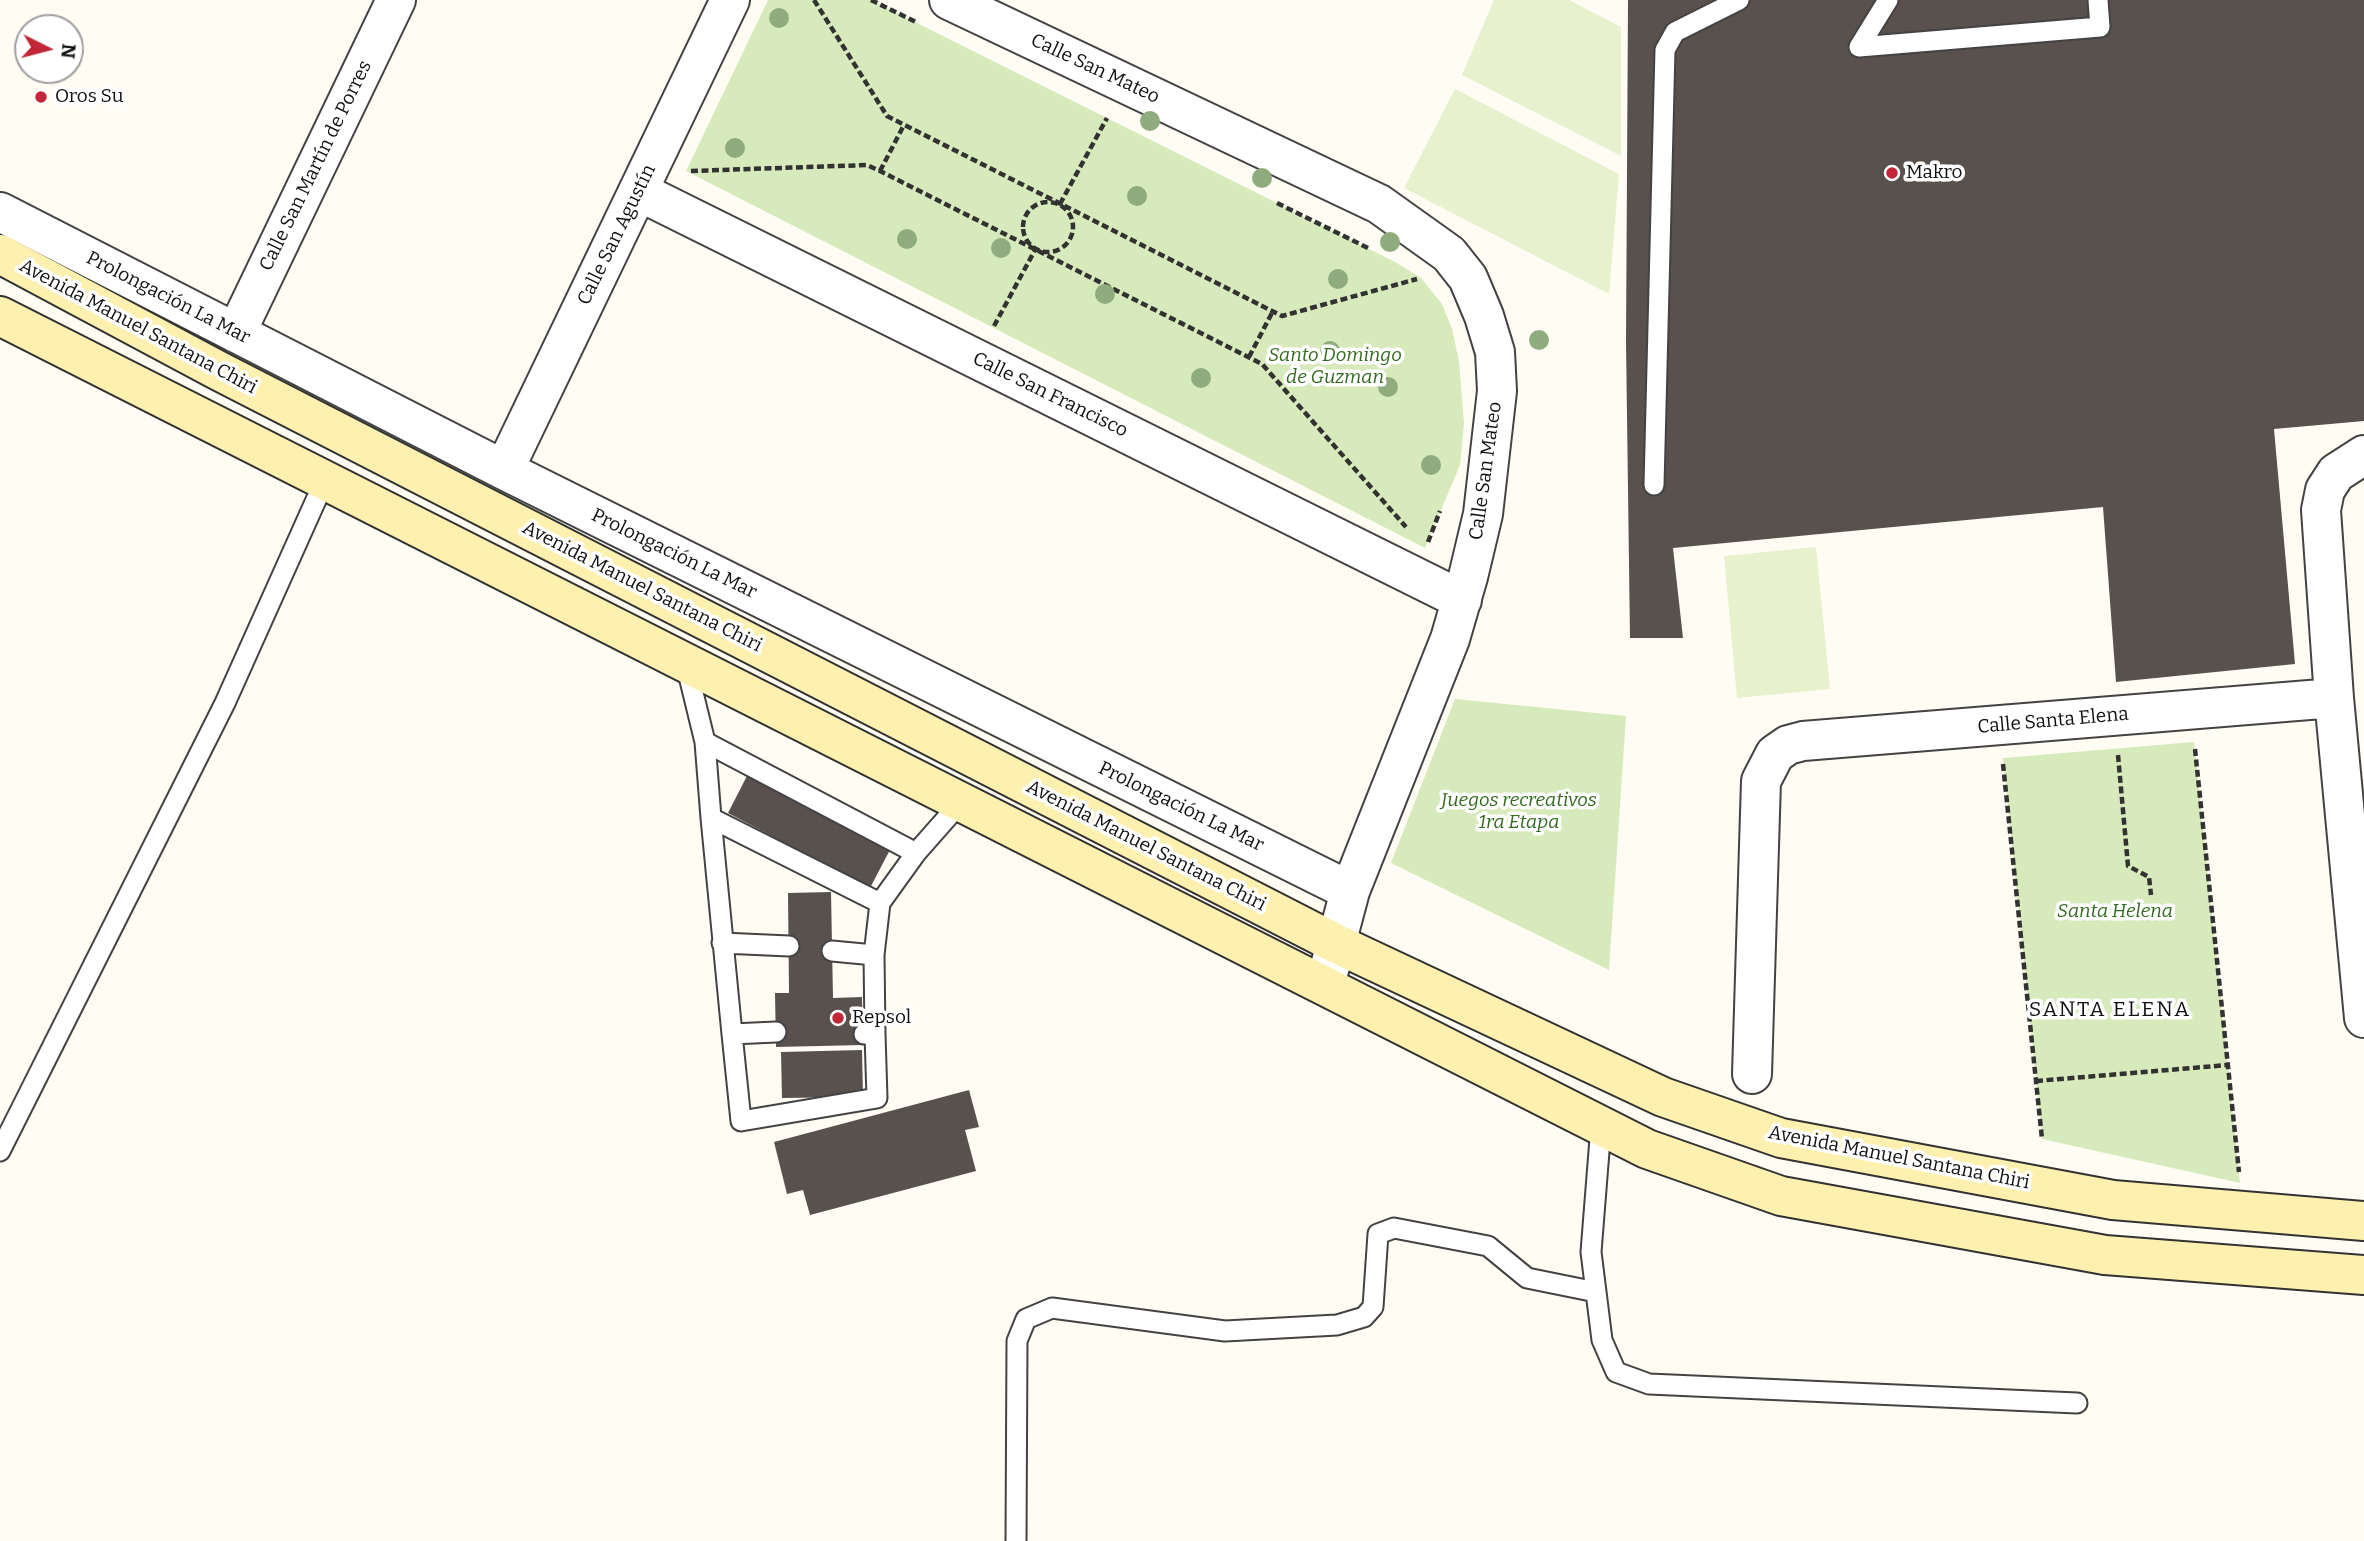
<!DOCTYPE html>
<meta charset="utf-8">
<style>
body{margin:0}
#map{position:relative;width:2364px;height:1541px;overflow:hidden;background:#fffcf4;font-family:Bitter,serif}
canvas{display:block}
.north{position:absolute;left:14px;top:14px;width:70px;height:70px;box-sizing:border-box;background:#fff;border:2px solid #9f9f9f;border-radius:50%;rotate:96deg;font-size:19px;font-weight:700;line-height:28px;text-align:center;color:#101010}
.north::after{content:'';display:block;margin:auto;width:24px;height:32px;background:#c22737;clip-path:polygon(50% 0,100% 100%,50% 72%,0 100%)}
</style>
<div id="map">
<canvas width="2364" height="1541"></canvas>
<div class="north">N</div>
</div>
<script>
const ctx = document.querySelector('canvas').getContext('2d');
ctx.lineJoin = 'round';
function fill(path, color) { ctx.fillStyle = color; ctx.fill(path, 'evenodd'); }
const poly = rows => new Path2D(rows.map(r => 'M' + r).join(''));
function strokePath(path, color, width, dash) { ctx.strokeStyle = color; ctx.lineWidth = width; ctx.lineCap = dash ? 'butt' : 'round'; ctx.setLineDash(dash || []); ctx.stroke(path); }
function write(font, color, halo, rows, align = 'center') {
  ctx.font = font + ' Bitter,serif'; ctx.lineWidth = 7; ctx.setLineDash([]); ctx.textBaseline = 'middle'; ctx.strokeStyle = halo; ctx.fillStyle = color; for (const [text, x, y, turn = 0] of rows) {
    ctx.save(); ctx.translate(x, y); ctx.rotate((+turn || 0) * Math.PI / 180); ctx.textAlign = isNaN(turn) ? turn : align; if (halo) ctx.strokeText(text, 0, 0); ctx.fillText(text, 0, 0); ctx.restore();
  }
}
fill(poly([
 [768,0,871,0,1395,262,1421,278,1442,304,1452,329,1459,361,1464,424,1460,465,1425,548,686,171],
 [1455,699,1626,716,1609,970,1391,863],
 [2194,742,2228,1065,2240,1183,2042,1139,2003,758]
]), '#d7eabc');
fill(poly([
 [1494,0,1569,0,1621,27,1621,156,1462,75],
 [1455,89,1619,174,1609,294,1404,188],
 [1816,547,1830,689,1737,698,1724,556]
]), '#e7f1ce');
fill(poly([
 [1628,0,2364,0,2364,421,2274,429,2295,664,2116,682,2103,507,1673,548,1683,638,1630,638,1626,342],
 [749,772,892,846,870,888,728,813],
 [831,892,833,998,862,997,863,1045,776,1047,775,993,789,993,788,893],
 [862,1050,863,1097,782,1098,781,1052],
 [969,1090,979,1127,965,1130,976,1171,810,1215,803,1190,787,1194,774,1142]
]), '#59514d');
const lane = poly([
 [1888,0,1859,47,2100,27,2098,0],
 [1654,485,1665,50,1675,32,1739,0],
 [686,664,705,742,916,853,961,802],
 [705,742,711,818,880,903,916,853],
 [711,818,732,1034,776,1032],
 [722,943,789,946],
 [832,951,874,955],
 [732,1034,741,1121,877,1098,875,1034],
 [864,1034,875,1034,874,955,880,903],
 [1601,1126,1591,1252,1602,1340,1616,1372,1649,1384,2077,1403],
 [0,1151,225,703,325,480],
 [1016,1541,1017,1341,1026,1319,1052,1308,1225,1331,1337,1325,1364,1317,1373,1307,1378,1234,1394,1228,1488,1246,1527,1278,1596,1292]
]);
const street = poly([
 [949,0,1379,204,1449,254,1468,278,1484,316,1495,352,1497,391,1483,514,1468,577,1450,639,1350,891,1325,985],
 [638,191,1462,600],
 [0,212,504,470,1350,891],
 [236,333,396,0],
 [2364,455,2336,473,2325,490,2321,510,2334,698,2364,1018],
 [504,470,730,0],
 [1752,1074,1761,781,1775,754,1788,745,1803,741,2334,698]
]);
const secondary = poly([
 [0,254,219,371,1335,943,1663,1097,1781,1138,2113,1200,2364,1221],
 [0,316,1647,1149,1781,1196,2105,1255,2364,1275]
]);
strokePath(lane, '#434343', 23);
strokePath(street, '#434343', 42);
strokePath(secondary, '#323232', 42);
strokePath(poly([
 [814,0,887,116,1282,316,1417,279],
 [871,0,916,22],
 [691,171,867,165,880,171,1262,364,1406,527],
 [880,171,904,125],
 '1023 227a25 25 0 1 1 50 0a25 25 0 1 1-50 0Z',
 [1277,203,1370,249],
 [1060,204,1107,118],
 [994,326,1035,250],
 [1249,357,1273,311],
 [1428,542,1440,511],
 [2195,749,2239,1172],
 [2118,755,2128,866,2149,877,2151,895],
 [2003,764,2042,1139],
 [2036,1081,2228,1065]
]), '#323232', 4.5, [7, 3.5]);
strokePath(lane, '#fff', 19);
strokePath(street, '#fff', 38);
strokePath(secondary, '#fef1af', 38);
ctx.fillStyle = '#8fac7f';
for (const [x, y] of [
 [779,18],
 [1150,121],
 [735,148],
 [1262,178],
 [1137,196],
 [907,239],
 [1390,242],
 [1001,248],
 [1338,279],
 [1105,294],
 [1539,340],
 [1330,351],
 [1201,378],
 [1388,387],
 [1431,465]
]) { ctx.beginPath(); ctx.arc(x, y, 10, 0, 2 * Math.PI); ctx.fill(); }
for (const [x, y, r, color] of [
 [41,97,7,"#c22737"],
 [1892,173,7,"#c22737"],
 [838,1018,7,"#c22737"]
]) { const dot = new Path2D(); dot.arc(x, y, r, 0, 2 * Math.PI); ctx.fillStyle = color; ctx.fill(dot); strokePath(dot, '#fff', 2.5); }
write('19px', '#101010', '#fff', [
 ["Calle San Mateo",1095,69,25],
 ["Calle San Martín de Porres",316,166,-64],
 ["Calle San Agustín",617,235,-64],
 ["Prolongación La Mar",168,298,27],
 ["Avenida Manuel Santana Chiri",138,327,28],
 ["Calle San Francisco",1050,395,26],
 ["Calle San Mateo",1486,471,-82],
 ["Prolongación La Mar",674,554,26],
 ["Avenida Manuel Santana Chiri",642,587,27],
 ["Calle Santa Elena",2053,721,-5],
 ["Prolongación La Mar",1181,807,26],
 ["Avenida Manuel Santana Chiri",1146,846,27],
 ["Avenida Manuel Santana Chiri",1899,1158,11]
]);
write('19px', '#101010', '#fff', [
 ["Oros Su",55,97],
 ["Makro",1906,173],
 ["Repsol",852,1018]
], 'left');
write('italic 19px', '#336a1f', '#fff', [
 ["Santo Domingo",1335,356],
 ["de Guzman",1335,378],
 ["Juegos recreativos",1519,801],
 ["1ra Etapa",1519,823],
 ["Santa Helena",2115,912]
]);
ctx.letterSpacing = '2px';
write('21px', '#101010', '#fff', [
 ["SANTA ELENA",2110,1010]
]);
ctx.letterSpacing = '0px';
</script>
